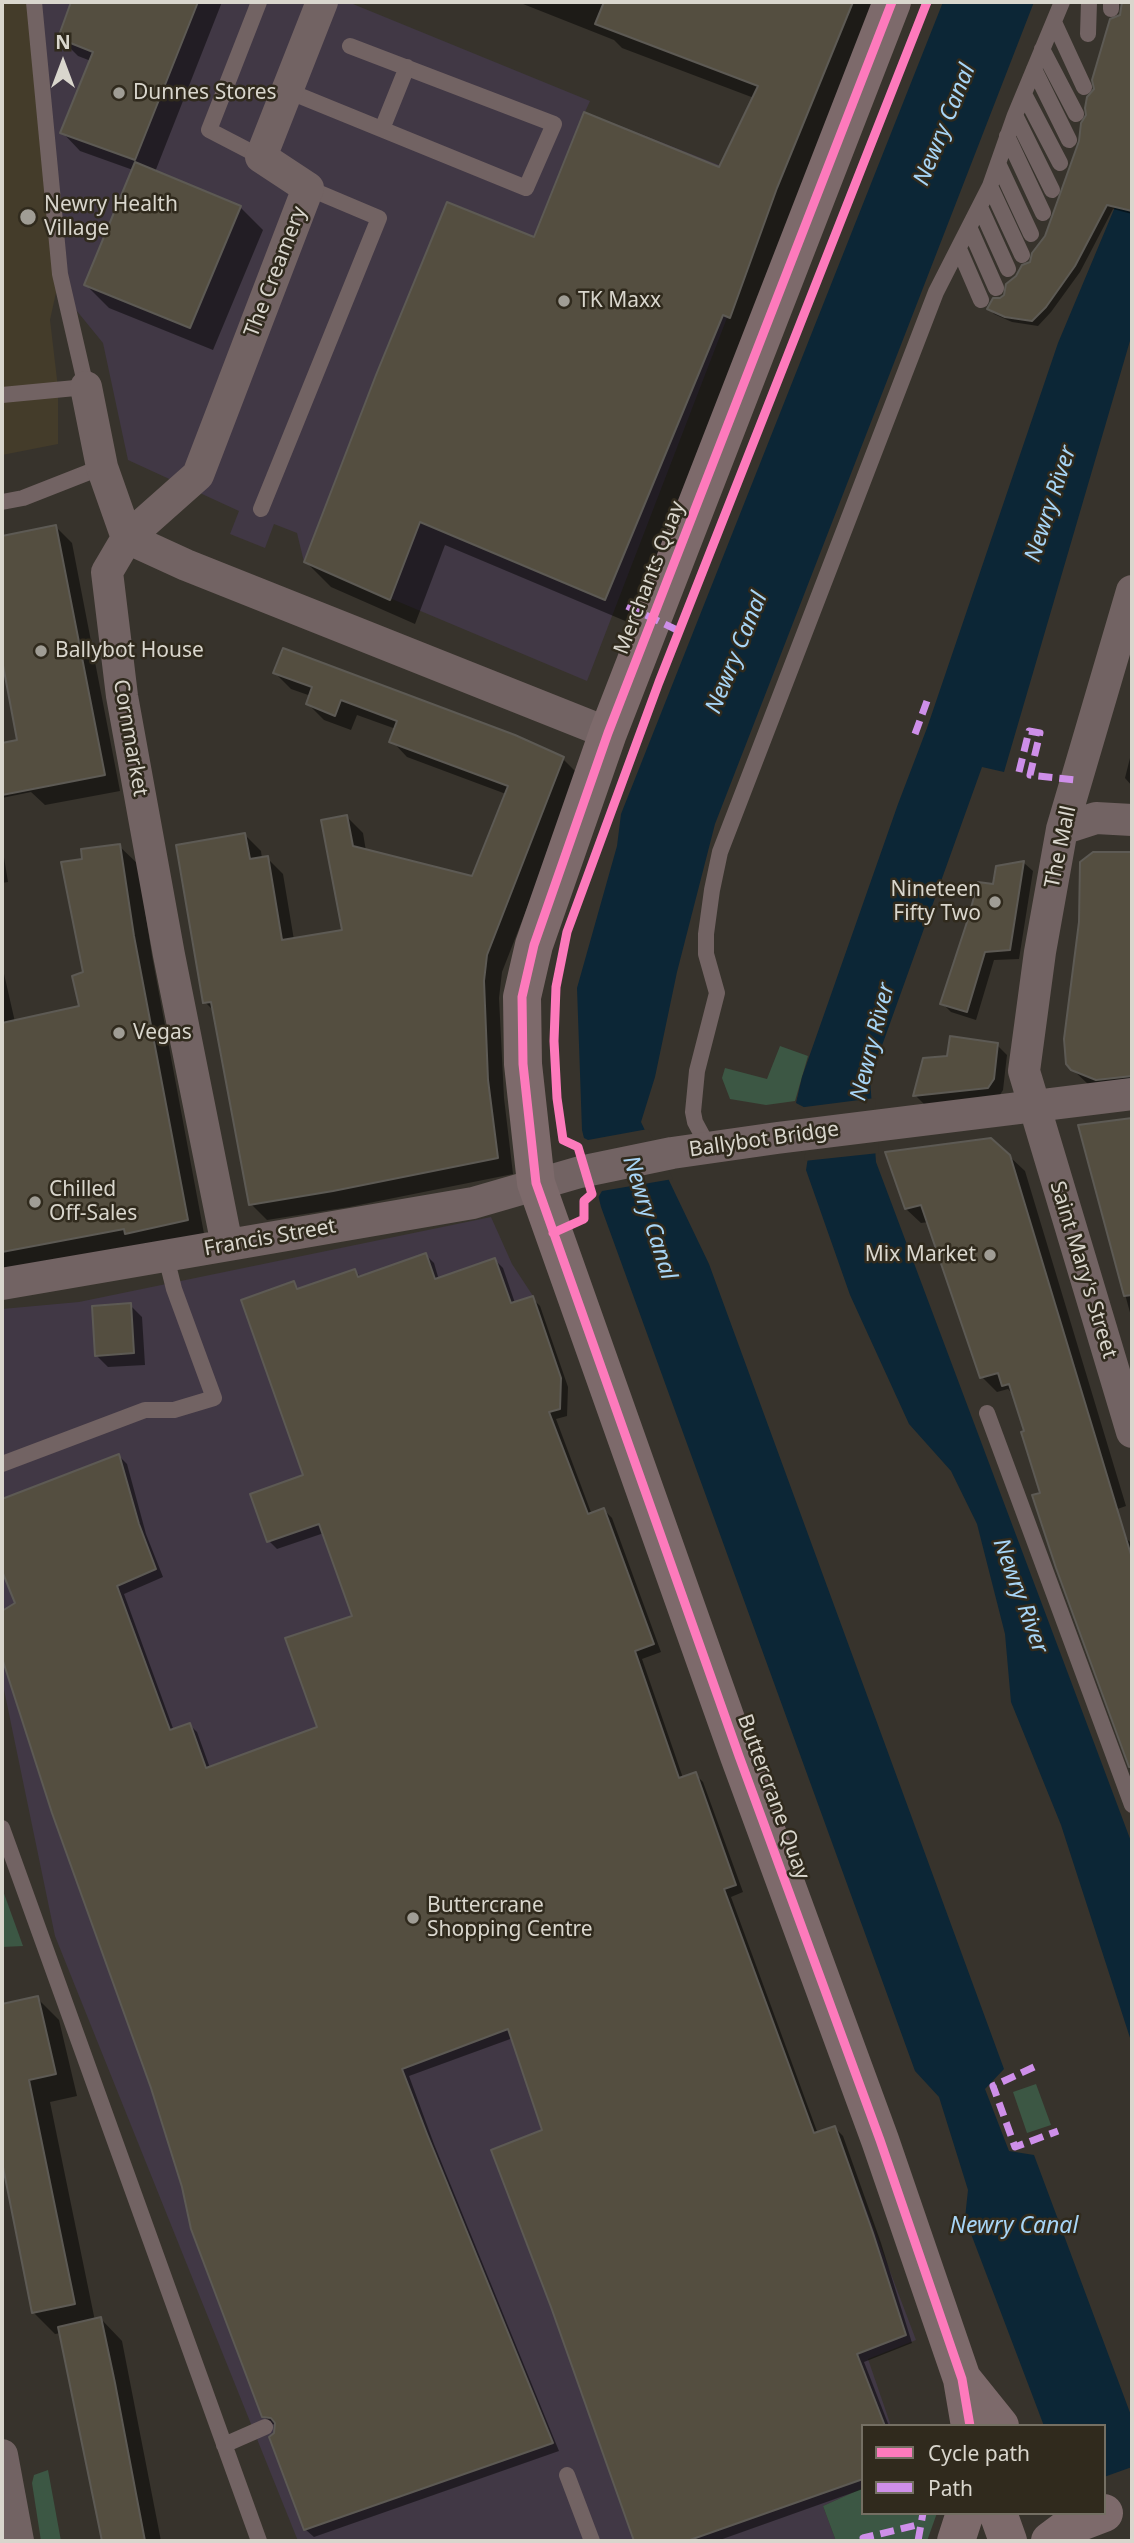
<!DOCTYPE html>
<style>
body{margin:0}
#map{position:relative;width:1134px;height:2543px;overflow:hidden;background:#37332c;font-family:"Noto Sans",sans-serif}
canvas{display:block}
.frame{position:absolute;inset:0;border:4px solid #d9d6cd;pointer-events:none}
.legend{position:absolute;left:861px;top:2424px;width:245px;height:91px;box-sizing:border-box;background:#302a1d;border:2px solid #746f63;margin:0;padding:9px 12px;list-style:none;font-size:21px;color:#d9d6cd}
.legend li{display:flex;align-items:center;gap:14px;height:35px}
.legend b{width:35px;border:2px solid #746f63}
.north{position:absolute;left:28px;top:28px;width:70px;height:70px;-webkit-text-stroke:5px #302a1d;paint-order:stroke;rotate:0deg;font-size:19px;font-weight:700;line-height:28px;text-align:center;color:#d9d6cd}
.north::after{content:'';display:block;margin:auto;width:24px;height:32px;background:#d9d6cd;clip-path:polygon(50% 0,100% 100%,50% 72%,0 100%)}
</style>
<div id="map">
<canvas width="1134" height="2543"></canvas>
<div class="frame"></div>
<ul class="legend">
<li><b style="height:9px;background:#fd7abc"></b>Cycle path</li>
<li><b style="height:9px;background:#ce8fe9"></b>Path</li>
</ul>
<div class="north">N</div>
</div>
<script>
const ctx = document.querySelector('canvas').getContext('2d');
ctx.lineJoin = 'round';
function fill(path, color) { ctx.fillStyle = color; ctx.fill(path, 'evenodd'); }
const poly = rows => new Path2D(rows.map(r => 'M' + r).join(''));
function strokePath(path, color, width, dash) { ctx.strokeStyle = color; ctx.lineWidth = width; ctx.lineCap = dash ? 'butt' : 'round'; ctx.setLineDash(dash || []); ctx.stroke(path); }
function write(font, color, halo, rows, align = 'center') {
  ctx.font = font + ' "Noto Sans",sans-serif'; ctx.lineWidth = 5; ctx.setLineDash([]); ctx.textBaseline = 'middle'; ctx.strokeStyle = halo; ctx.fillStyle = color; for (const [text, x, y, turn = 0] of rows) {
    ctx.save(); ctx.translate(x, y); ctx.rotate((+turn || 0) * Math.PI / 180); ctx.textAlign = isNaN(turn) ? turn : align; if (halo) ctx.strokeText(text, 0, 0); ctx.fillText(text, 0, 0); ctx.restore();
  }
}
fill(poly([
 [30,2,348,2,590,101,585,112,777,188,587,681,304,562,297,533,274,524,265,548,230,534,239,511,128,460,103,343,63,294],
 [491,1217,512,1264,533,1296,561,1378,560,1409,549,1412,588,1514,604,1508,654,1644,635,1651,678,1777,696,1772,736,1885,724,1889,814,2133,835,2126,916,2340,868,2359,891,2426,863,2426,863,2488,823,2506,836,2541,298,2541,55,1936,2,1680,2,1309,79,1302]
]), '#413845');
fill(poly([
 [2,2,29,2,57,288,50,320,58,388,58,444,2,455]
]), '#443c2a');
fill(poly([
 [780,1046,808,1056,795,1101,766,1105,730,1099,722,1078,725,1068,767,1079],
 [2,1888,23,1946,2,1947],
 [1036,2084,1051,2125,1027,2133,1013,2092],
 [48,2470,61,2541,41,2541,32,2483,34,2475],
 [863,2488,863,2513,937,2513,927,2541,836,2541,823,2506]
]), '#3c5744');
fill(poly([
 [943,2,1034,2,715,824,677,972,655,1077,641,1122,709,1264,1004,2069,985,2089,1009,2151,1034,2155,1132,2418,1132,2541,1104,2513,1104,2426,1044,2426,965,2218,968,2190,939,2097,915,2071,601,1207,582,1130,577,988,617,846,621,814],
 [1115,207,1132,212,1132,334,1004,772,982,767,870,1079,876,1162,1132,1844,1132,2044,1061,1825,1011,1702,1005,1634,977,1524,951,1471,909,1424,850,1295,806,1170,815,1113,796,1103,802,1077,898,804,927,728,1058,343]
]), '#0c2636');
fill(poly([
 [875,1098,879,1153,804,1161,811,1115,797,1108],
 [648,1129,673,1179,602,1191,596,1201,580,1136,588,1140],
 [1132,2467,1132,2541,1079,2541,1104,2513,1104,2477]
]), '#37332c');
fill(poly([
 [69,2,222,2,155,172,240,207,263,230,213,350,109,308,86,285,133,170,80,151,63,133,91,61,78,56,60,38,72,5],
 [518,2,887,2,630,623,445,545,415,624,331,587,306,562,535,239,720,169,754,98,622,48,614,40],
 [1123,5,1132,13,1132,214,1113,209,1080,272,1051,312,1038,326,1012,322,994,314,989,308,1000,300,1032,263,1046,237,1081,142],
 [56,527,72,543,120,791,45,805,31,792,2,798,2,745,19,741,2,650,2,537],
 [275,673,563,759,579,775,502,972,499,998,504,1098,513,1174,349,1207,267,1220,251,1204,215,1012,205,1002,245,835,261,851,262,859,267,858,283,874,294,940,344,931,347,817,363,833,366,851,473,878,506,794,407,757,392,741,396,729,357,715,351,730,324,720,308,704,311,696,291,689],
 [1132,750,1132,786,1125,778],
 [2,845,8,882,2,883],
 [119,846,138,864,152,956,205,1239,2,1274,2,965,15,1022,81,1007,85,973,84,861],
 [1132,853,1132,1092,1089,1085,1072,1069,1094,854],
 [1024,863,1033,871,1019,959,994,960,976,1020,951,1012,942,1003,994,886],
 [997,1045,1007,1055,1003,1090,998,1098,925,1105,915,1095,949,1057],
 [1132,1119,1132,1320,1080,1127],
 [1009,1156,1025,1171,1126,1506,1063,1528,1026,1433,1014,1395,1008,1389,997,1392,982,1377,928,1222,921,1223,906,1209],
 [426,1255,434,1263,439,1280,495,1260,503,1268,515,1303,532,1298,540,1306,568,1387,567,1416,556,1419,592,1515,604,1510,612,1518,661,1652,642,1659,683,1778,695,1774,703,1782,743,1892,731,1897,818,2134,835,2128,843,2136,881,2243,912,2343,864,2362,889,2426,863,2426,863,2489,717,2541,635,2541,553,2307,544,2131,513,2038,409,2076,434,2144,559,2451,314,2537,306,2530,271,2437,275,2433,276,2425,272,2424,263,2416,184,2186,153,2087,54,1813,2,1652,2,1613,17,1603,2,1566,2,1501,119,1456,127,1464,146,1534,163,1577,124,1594,174,1731,190,1725,197,1732,210,1768,319,1728,355,1617,324,1533,277,1549,269,1541,252,1495,305,1476,293,1283,300,1290,355,1271,362,1278],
 [130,1305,142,1317,145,1365,108,1367,96,1355],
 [1125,1537,1132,1544,1132,1756,1123,1731],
 [37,1998,59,2020,77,2096,50,2102,95,2321,101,2319,122,2341,161,2541,103,2541,61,2333,55,2334,33,2312,2,2154,2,2129,4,2128,2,2119,2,2006]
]), '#0007');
const building = poly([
 [71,2,198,2,135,160,60,133,93,52,58,38,71,2],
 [604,2,853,2,777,188,730,318,723,315,605,600,420,522,390,600,304,562,376,375,447,202,534,237,584,112,719,167,758,86,595,24,604,2],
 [1122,2,1132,2,1132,211,1107,205,1075,266,1046,307,1032,321,1005,317,987,309,993,298,1000,298,1004,295,1006,284,1016,276,1022,265,1030,262,1032,253,1045,236,1079,141,1081,123,1086,115,1085,108,1087,97,1094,89,1092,80,1110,19,1120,15,1122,2],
 [135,162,241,206,190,328,84,285,135,162],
 [56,525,105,775,2,795,2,743,17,740,2,660,2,536,56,525],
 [283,648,515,735,564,757,487,955,484,981,488,1080,498,1158,333,1191,249,1205,211,1002,203,1003,176,845,245,833,250,859,268,856,282,940,342,930,321,820,347,815,353,846,472,876,508,786,389,742,397,721,341,700,335,716,306,704,312,687,273,673,283,648],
 [120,844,134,936,188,1220,125,1234,124,1229,2,1252,2,1023,79,1006,72,976,83,972,61,862,82,859,81,849,120,844],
 [1093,852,1132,852,1132,1076,1096,1080,1071,1070,1066,1064,1064,1039,1079,922,1080,862,1093,852],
 [1024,861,1010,950,985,952,967,1012,940,1004,968,919,978,882,993,884,996,866,1024,861],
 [950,1036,998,1043,994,1079,988,1088,913,1096,923,1058,947,1056,950,1036],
 [1132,1118,1132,1295,1124,1296,1078,1125,1132,1118],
 [991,1138,1010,1155,1132,1558,1132,1767,1129,1767,1056,1568,1032,1495,1040,1493,1021,1432,1024,1431,1009,1384,1002,1386,998,1373,980,1378,921,1205,905,1209,885,1152,991,1138],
 [426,1253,435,1279,495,1258,511,1303,533,1296,561,1378,560,1409,549,1412,588,1514,604,1508,654,1644,635,1651,679,1778,696,1772,736,1885,724,1889,814,2133,835,2126,873,2233,906,2335,857,2354,885,2426,863,2426,863,2479,687,2541,634,2541,551,2307,491,2150,542,2130,508,2029,402,2069,427,2134,553,2443,304,2530,269,2437,274,2433,275,2423,271,2418,262,2417,191,2229,182,2187,151,2088,52,1813,2,1658,2,1611,15,1603,2,1571,2,1499,119,1454,139,1524,156,1569,117,1586,170,1730,190,1723,206,1768,317,1727,285,1638,352,1616,319,1524,267,1542,250,1494,303,1475,241,1300,294,1281,297,1289,355,1269,358,1277,426,1253],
 [131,1303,134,1353,95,1356,92,1306,131,1303],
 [38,1996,56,2074,29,2080,75,2304,32,2313,2,2162,2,2004,38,1996],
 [101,2317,115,2383,145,2541,102,2541,58,2327,101,2317]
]);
fill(building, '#544e40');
strokePath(building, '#5d5a54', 2);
strokePath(poly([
 [259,2,209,130,261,157],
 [1111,9,1111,2],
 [1054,22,1084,87],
 [1088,34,1089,2],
 [1042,49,1076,114],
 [1034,69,1069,140],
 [288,91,526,188,554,124,350,46],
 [1024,94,1060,163],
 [1015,115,1052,190],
 [382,129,407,67],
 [1007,136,1043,213],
 [998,163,1031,234],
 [990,186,1022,255],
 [980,207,1008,269],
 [970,229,996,288],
 [959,249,981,300],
 [2,395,86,387,60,274,34,2],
 [2,502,23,498,102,467],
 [261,509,379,218,308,188],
 [709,1148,695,1122,693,1112,697,1071,717,993,706,954,706,934,712,890,720,852,936,292,990,186,1015,115,1062,2],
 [987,1413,1132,1805],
 [2,1464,145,1410,174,1410,214,1398,174,1289,166,1257],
 [2,1828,259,2541],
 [224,2445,265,2427],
 [567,2475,592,2541]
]), '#726363', 16);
strokePath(poly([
 [86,387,102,467,127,538,198,475,308,188,261,157,322,2],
 [1132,591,1062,829,1040,952,1024,1071,1132,1432],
 [1062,829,1096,818,1132,820],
 [227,1245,169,955,122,696,107,572,127,538,186,565,608,733],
 [2,1284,473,1203,580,1172,672,1153,777,1138,1132,1094],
 [2,2455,18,2541]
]), '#726363', 32);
strokePath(poly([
 [892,2,608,733,534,945,522,997,523,1064,536,1183,739,1756,880,2140,962,2379,970,2426],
 [963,2380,1000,2426],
 [998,2513,1008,2541],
 [956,2541,965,2513],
 [1050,2541,1070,2526,1104,2513]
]), '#7d6a6b', 38);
strokePath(poly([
 [627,606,679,631],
 [915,734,927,701],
 [1019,772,1029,731,1040,733,1030,775,1076,780],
 [1034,2067,993,2086,1015,2147,1058,2131],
 [864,2541,863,2538,921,2524],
 [918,2541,923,2513]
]), '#ce8fe9', 7, [14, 7]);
strokePath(poly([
 [892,2,608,733,534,945,522,997,523,1064,536,1183,739,1756,880,2140,962,2379,970,2426],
 [553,1233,584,1219,584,1201,592,1194,578,1147,563,1140,557,1098,554,1041,556,987,567,932,659,682,927,2]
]), '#fd7abc', 9);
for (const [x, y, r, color] of [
 [119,93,7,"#a09d95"],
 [28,217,9,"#a09d95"],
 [564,301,7,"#a09d95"],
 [41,651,7,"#a09d95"],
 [995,902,7,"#a09d95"],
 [119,1033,7,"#a09d95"],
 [35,1202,7,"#a09d95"],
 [990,1255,7,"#a09d95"],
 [413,1918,7,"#a09d95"]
]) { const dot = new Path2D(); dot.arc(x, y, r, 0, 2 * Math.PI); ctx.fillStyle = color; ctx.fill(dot); strokePath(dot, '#302a1d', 2.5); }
write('21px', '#d9d6cd', '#302a1d', [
 ["Dunnes Stores",133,93],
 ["Newry Health",44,205],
 ["Village",44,229],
 ["TK Maxx",578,301],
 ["Ballybot House",55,651],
 ["Nineteen",981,890,"right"],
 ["Fifty Two",981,914,"right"],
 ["Vegas",133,1033],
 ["Chilled",49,1190],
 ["Off-Sales",49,1214],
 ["Mix Market",976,1255,"right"],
 ["Buttercrane",427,1906],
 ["Shopping Centre",427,1930]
], 'left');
write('21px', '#d9d6cd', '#302a1d', [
 ["The Creamery",276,272,-69],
 ["Merchants Quay",650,578,-69],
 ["Cornmarket",130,738,80],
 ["The Mall",1061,847,-78],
 ["Ballybot Bridge",764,1140,-8],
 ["Francis Street",270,1238,-10],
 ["Saint Mary's Street",1083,1270,73],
 ["Buttercrane Quay",773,1797,70]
]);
write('italic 23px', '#a7d5f6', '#302a1d', [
 ["Newry Canal",945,125,-68],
 ["Newry River",1051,504,-72],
 ["Newry Canal",737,653,-68],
 ["Newry River",873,1042,-76],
 ["Newry Canal",649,1218,72],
 ["Newry River",1020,1596,70],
 ["Newry Canal",1014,2226]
]);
</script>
